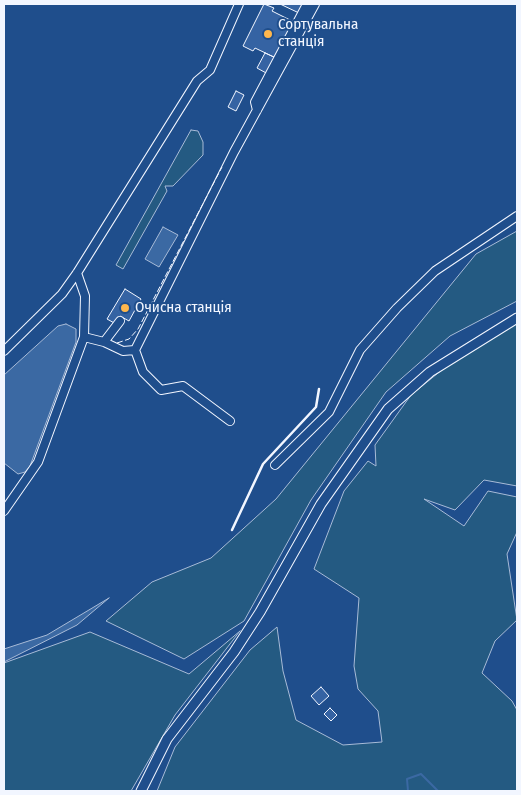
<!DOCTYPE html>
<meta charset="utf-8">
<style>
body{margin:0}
#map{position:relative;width:521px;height:795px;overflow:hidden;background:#1f4e8c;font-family:"Fira Sans Condensed",sans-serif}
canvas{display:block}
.frame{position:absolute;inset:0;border:5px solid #f2f6ff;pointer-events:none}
</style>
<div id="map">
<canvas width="521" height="795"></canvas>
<div class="frame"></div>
</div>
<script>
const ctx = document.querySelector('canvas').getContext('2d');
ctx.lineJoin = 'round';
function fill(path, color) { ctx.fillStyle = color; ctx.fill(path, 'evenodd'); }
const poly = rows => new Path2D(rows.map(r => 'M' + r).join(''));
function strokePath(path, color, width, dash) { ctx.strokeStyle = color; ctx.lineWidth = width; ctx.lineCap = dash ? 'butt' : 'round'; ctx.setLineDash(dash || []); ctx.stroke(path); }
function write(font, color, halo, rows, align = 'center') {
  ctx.font = font + ' "Fira Sans Condensed",sans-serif'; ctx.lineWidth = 4; ctx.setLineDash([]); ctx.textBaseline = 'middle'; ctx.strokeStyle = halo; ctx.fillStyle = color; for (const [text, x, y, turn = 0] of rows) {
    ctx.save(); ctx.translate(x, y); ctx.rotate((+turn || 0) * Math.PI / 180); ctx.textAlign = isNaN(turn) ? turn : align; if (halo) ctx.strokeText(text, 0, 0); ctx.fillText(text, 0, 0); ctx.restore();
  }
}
const green = poly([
 [191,130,198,131,203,142,203,155,173,186,165,186,167,191,123,269,116,265,191,130],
 [517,231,517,301,450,336,386,392,311,500,244,621,184,659,106,621,152,582,211,558,276,499,476,254,517,231],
 [517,323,517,486,484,480,455,510,424,499,464,526,488,491,517,497,517,532,507,554,517,620,495,641,482,673,512,701,517,710,517,791,157,791,175,747,250,650,277,627,283,671,296,720,343,745,382,742,378,711,358,689,354,666,359,598,314,569,344,491,368,461,376,466,375,445,411,395,443,369,517,323],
 [240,631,175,715,131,791,4,791,4,663,90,632,189,674,240,631]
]);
fill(green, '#245a82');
strokePath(green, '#a8bbd7', 1);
const water = poly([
 [163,227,178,235,159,267,145,259,163,227],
 [66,324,76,329,76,342,30,466,25,472,18,474,4,463,4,375,58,326,66,324],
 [109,598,77,625,4,662,4,649,47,635,109,598]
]);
fill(water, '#3b69a3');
strokePath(water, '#a8bbd7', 1);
strokePath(poly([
 [408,791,407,779,421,774,438,791]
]), '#3b69a3', 2);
const building = poly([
 [264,4,274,8,272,11,294,22,276,58,255,48,253,51,243,46,264,4],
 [280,4,303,4,299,13,280,4],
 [265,53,276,58,268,74,257,68,265,53],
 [236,91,244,95,236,111,228,107,236,91],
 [125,289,141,299,129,321,120,316,116,324,107,319,125,289],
 [321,687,329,696,319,705,311,696,321,687],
 [330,708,337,715,331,721,324,714,330,708]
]);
fill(building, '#3563a3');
strokePath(building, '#f2f6ff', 1);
const minor = poly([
 [257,110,255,102,307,4],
 [84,337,104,342,123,351,135,350],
 [104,342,120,321],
 [4,351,62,294,77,273,197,81,210,70,239,4],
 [230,421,183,386,161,390,143,372,135,350,234,152,315,4],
 [275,465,329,412,360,350,397,308,435,271,517,216],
 [4,511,38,462,84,337,85,296,77,273]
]);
const major = poly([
 [141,791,167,739,234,652,260,612,321,504,388,409,430,372,517,318]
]);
strokePath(minor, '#f2f6ff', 10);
strokePath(major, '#f2f6ff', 11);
strokePath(minor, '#1f4e8c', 8);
strokePath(major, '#1f4e8c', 9);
strokePath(poly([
 [117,343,129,339,138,329,222,167]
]), '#f2f6ff', 1, [6, 2.5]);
strokePath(poly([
 [232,530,263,464,316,407,319,389]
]), '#f2f6ff', 2.5);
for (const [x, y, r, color] of [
 [268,34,5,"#ffb74d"],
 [125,308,5,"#ffb74d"]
]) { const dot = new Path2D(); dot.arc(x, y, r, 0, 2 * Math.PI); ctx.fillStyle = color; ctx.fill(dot); strokePath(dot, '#1f4e8c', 2); }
write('15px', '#f2f6ff', '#1f4e8c', [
 ["Сортувальна",278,25],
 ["станція",278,42],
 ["Очисна станція",135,308]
], 'left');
</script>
